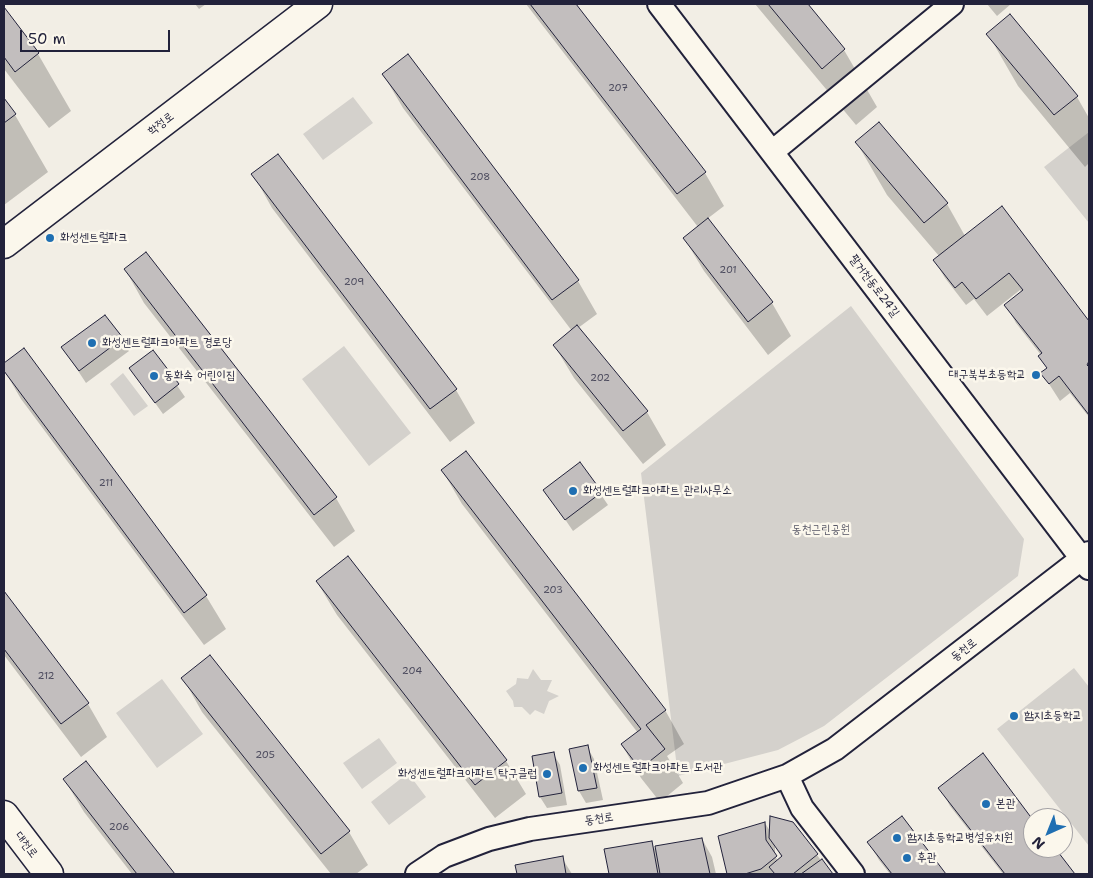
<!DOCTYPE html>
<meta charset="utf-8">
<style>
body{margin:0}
#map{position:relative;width:1093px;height:878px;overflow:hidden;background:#f2eee5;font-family:"Shantell Sans",sans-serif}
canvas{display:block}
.frame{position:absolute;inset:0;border:5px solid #22223b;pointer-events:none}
.north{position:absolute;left:1023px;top:808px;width:50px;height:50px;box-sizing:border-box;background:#fbf7ec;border:1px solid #a4a2a5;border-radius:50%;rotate:224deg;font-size:14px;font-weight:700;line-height:20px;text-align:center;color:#22223b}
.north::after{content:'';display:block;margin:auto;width:18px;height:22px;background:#1f6fb2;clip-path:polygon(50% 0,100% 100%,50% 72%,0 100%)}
.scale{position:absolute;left:20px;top:30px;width:150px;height:22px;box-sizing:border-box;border:2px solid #22223b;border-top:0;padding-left:6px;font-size:15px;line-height:18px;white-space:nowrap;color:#22223b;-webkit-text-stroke:4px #fbf7ec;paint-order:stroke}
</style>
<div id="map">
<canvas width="1093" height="878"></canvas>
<div class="frame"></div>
<div class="north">N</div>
<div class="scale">50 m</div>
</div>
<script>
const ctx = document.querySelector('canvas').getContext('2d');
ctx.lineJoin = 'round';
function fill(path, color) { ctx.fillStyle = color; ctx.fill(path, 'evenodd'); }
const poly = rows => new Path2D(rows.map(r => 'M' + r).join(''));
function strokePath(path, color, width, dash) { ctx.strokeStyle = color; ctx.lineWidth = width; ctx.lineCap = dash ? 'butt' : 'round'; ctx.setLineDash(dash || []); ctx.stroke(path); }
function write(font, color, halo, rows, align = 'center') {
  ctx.font = font + ' "Shantell Sans","Poor Story",sans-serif'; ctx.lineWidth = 5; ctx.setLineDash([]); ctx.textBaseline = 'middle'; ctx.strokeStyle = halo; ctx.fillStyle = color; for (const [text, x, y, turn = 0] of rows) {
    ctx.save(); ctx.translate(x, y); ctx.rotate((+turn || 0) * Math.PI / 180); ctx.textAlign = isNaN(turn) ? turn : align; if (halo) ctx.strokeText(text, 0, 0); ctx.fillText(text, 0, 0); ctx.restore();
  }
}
fill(poly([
 [353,97,373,123,323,160,303,134],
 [1089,132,1089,223,1044,167],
 [851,306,1024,539,1018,576,824,726,778,750,678,776,641,473],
 [344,346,411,433,369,466,302,379],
 [123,373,148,406,134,416,110,384],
 [1074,668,1089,687,1089,846,997,729],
 [533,669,541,680,552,680,547,691,559,696,549,701,544,714,535,710,530,715,522,707,514,707,513,701,506,691,516,684,517,678,528,679],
 [162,679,203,734,157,768,116,713],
 [379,738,397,763,362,789,343,763],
 [408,773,426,797,389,825,371,802]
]), '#d4d1cc');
fill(poly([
 [195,4,206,4,199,9],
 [526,4,575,4,705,173,724,206,707,219,772,303,791,336,768,355,704,271,684,238,698,227],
 [755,4,806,4,844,50,877,107,856,125],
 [987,4,1011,4,997,16],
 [4,9,38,54,71,111,49,128,4,69],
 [988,34,1077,97,1089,118,1089,163,1085,167,1018,86],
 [383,74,578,281,597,314,578,328,647,412,666,445,643,464,574,378,554,345,572,331,403,108],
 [4,100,15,115,48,172,4,205],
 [857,143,947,204,965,236,1002,208,1089,323,1089,417,1070,393,1060,401,1042,373,1047,369,1040,356,1041,355,1016,323,1006,305,1022,292,1020,290,987,316,974,299,966,305,945,278,934,260,939,256,887,195],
 [253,174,456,390,475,423,450,442,272,208],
 [125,269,336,498,355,531,334,547,144,303],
 [105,316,129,351,86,383,63,348],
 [23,350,206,596,226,629,204,645,21,399,4,370,4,365],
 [153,351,185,397,163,414,130,368],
 [580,464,608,505,573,531,545,490],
 [442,470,665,710,684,744,667,756,683,783,660,802,641,778,622,745,638,733,462,504],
 [348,558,506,761,526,794,495,818,337,615,317,582],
 [4,594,88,704,107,737,81,757,4,655],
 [183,678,349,832,368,865,356,874,331,874,202,712],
 [587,747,594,759,603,800,586,803,579,791,571,750],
 [553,753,560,765,567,805,547,808,540,797],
 [86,762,173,874,132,874,84,812,64,779],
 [940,788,1033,822,1033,848,1053,848,1073,874,1003,874,950,806],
 [902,818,944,874,890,874,879,860,869,843],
 [765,823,771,833,817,855,831,874,728,874,720,837],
 [775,847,782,858,778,861,775,856],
 [702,839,712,857,716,874,610,874,606,850,651,842,657,853],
 [562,858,572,874,518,874,517,866]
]), '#0003');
const building = poly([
 [530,4,576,4,706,172,677,194,530,4],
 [768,4,808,4,845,49,822,69,768,4],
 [4,7,39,53,15,72,4,57,4,7],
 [1010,14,1078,96,1054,115,986,34,1010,14],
 [408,54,579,280,552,300,382,74,408,54],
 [4,98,16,114,4,123,4,98],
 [879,122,948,203,924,223,855,142,879,122],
 [278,154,457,389,430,409,251,174,278,154],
 [1002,206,1089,321,1089,361,1087,365,1089,367,1089,415,1059,376,1049,384,1040,373,1047,368,1038,356,1042,353,1004,305,1023,290,1009,273,976,299,962,282,955,288,933,260,1002,206],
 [708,218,773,302,748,322,683,238,708,218],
 [146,252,337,497,314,515,124,269,146,252],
 [105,315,123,338,79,371,61,347,105,315],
 [577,325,648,411,623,431,553,345,577,325],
 [24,348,207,595,184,613,4,371,4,363,24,348],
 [153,350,179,384,155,403,129,368,153,350],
 [466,451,666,710,646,725,665,749,640,769,621,744,641,729,441,470,466,451],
 [580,462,602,492,565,520,543,490,580,462],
 [348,556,507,760,475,785,316,581,348,556],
 [4,591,89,703,61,724,4,649,4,591],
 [210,655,350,831,321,854,181,678,210,655],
 [588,745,597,788,578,791,569,749,588,745],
 [554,752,562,793,539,797,532,756,554,752],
 [983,753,1033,820,1033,848,1055,848,1075,874,1005,874,938,788,983,753],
 [86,761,175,874,137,874,63,779,86,761],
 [770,816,793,822,818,854,793,874,775,874,769,867,782,856,769,838,770,816],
 [902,816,946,874,892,874,867,842,902,816],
 [765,822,766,840,777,856,761,869,745,874,727,874,718,836,765,822],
 [702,838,710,874,660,874,655,846,702,838],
 [652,841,658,874,609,874,604,849,652,841],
 [563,856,566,874,517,874,515,865,563,856],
 [822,859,833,874,801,874,822,859]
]);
fill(building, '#c2bebe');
strokePath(building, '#22223b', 1);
const minor = poly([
 [659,4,1089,568],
 [772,152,952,4],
 [787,776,802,808,853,874],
 [417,874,444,856,489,839,530,829,708,803,787,776,835,749,1089,553]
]);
const major = poly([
 [4,244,318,4],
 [4,815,49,874]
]);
strokePath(minor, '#22223b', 26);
strokePath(major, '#22223b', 31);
strokePath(minor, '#fbf7ec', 22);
strokePath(major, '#fbf7ec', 28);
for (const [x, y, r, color] of [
 [50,238,5,"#1f6fb2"],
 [92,343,5,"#1f6fb2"],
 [1036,375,5,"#1f6fb2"],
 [154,376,5,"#1f6fb2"],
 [573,491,5,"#1f6fb2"],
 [1014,716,5,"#1f6fb2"],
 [583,768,5,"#1f6fb2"],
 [547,774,5,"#1f6fb2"],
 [986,804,5,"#1f6fb2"],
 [897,838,5,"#1f6fb2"],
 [907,858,5,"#1f6fb2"]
]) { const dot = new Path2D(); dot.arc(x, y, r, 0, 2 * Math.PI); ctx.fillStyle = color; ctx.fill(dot); strokePath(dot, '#fbf7ec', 2); }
write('10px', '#4a495c', null, [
 ["207",618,88],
 ["208",480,177],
 ["201",728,270],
 ["209",354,282],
 ["202",600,378],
 ["211",106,483],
 ["203",553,590],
 ["204",412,671],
 ["212",46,676],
 ["205",265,755],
 ["206",119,827]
]);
write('12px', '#22223b', '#fbf7ec', [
 ["학정로",161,124,-37],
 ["팔거천동로24길",874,286,53],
 ["동천로",964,650,-38],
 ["동천로",599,819,-8],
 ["대천로",26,845,53]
]);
write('12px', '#22223b', '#fbf7ec', [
 ["화성센트럴파크",60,238],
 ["화성센트럴파크아파트 경로당",102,343],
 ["대구북부초등학교",1026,375,"right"],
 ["동화속 어린이집",164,376],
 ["화성센트럴파크아파트 관리사무소",583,491],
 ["함지초등학교",1024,716],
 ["화성센트럴파크아파트 도서관",593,768],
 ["화성센트럴파크아파트 탁구클럽",537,774,"right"],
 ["본관",996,804],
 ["함지초등학교병설유치원",907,838],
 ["후관",917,858]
], 'left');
write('12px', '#575766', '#fbf7ec', [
 ["동천근린공원",821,530]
]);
</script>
